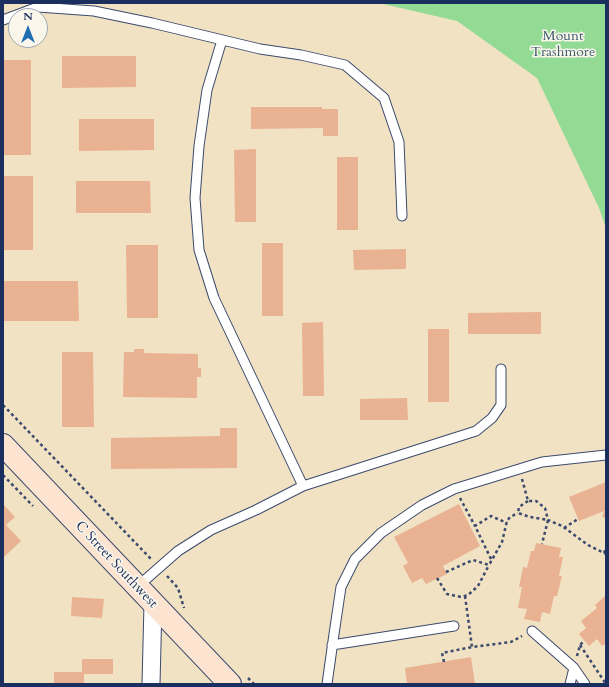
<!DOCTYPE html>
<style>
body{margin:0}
#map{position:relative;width:609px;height:687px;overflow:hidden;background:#f1e2c3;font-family:Cardo,serif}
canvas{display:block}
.frame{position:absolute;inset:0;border:4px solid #1b2f5e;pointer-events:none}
.north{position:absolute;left:8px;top:8px;width:40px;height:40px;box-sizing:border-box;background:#fbf7ec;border:1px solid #a1a7b3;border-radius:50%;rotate:0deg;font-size:11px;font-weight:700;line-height:16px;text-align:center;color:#1b2f5e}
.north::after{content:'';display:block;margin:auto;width:14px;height:18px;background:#1f6fb2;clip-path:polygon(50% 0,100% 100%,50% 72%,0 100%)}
</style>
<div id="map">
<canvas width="609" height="687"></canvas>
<div class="frame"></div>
<div class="north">N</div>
</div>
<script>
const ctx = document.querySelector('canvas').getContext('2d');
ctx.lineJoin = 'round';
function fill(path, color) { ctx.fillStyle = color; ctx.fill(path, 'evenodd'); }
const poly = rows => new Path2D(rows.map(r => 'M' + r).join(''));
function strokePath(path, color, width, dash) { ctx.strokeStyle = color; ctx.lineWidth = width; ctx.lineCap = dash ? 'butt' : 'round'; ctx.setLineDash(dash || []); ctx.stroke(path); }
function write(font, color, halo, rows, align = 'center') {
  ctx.font = font + ' Cardo,serif'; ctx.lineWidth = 3; ctx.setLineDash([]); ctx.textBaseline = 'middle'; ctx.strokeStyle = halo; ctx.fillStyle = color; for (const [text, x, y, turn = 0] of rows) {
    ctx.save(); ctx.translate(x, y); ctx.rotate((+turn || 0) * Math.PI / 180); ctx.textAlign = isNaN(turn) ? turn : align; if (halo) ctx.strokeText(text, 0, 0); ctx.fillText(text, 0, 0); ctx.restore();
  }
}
fill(poly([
 [379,3,606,3,606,228,599,208,537,78,457,21]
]), '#93db95');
fill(poly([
 [62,56,136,56,136,87,62,88],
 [3,60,31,60,31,155,3,155],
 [251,107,322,107,322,109,338,109,338,136,323,136,323,128,251,129],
 [79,119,154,119,154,150,79,151],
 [256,149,256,222,235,222,234,150],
 [337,157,358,157,358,230,337,230],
 [3,176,33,176,33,250,3,250],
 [76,181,150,181,151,213,76,213],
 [262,243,283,243,283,316,262,316],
 [126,245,158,245,158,318,127,318],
 [406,249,406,269,354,270,353,250],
 [3,281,78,281,79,321,3,321],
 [541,312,541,334,468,334,468,313],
 [323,322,324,396,303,396,302,323],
 [428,329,449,329,449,402,428,402],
 [134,349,144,349,144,353,198,354,198,368,201,368,201,377,197,377,197,398,123,397,124,352,134,352],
 [62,352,93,352,94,427,62,427],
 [407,398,408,420,360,420,360,399],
 [220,428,237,428,237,468,111,469,111,438,220,436],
 [606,482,606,518,602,517,604,511,579,521,569,497],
 [3,504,15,517,6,525,21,541,3,558],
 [459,504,480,546,443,566,447,574,426,584,422,578,412,583,403,566,408,563,394,537],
 [536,543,561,548,559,557,563,557,559,576,562,576,557,596,554,596,550,614,542,612,540,622,524,619,527,609,518,608,522,587,519,587,523,567,527,568,531,551,534,551],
 [606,595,606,643,602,646,597,639,589,646,579,634,586,628,581,621,597,608,595,605],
 [72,597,104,599,102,618,71,616],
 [471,657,475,684,407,684,405,668],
 [82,659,113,659,113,674,84,674,84,684,54,684,54,672,82,672]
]), '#e9b293');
const service = poly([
 [3,20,38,7,94,11,152,23,260,49,301,55,345,65,384,98,399,142,402,216],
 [222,40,207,90,199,146,195,198,199,250,214,298,303,486],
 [137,587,178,551,211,530,256,510,303,486,476,431,492,418,501,405,501,369],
 [532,631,574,668,570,684],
 [332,645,454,626],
 [574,668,585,684],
 [327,684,334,634,341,587,355,559,381,533,422,505,454,489,542,462,606,455]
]);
const minor = poly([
 [151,684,153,604]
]);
const secondary = poly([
 [3,445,230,684]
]);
strokePath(service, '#3b4a6d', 11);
strokePath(minor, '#3b4a6d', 19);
strokePath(secondary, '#3b4a6d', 24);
strokePath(poly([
 [3,405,151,559],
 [3,475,33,506],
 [522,479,528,501,536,501,545,508,548,520,562,526,588,545,606,554],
 [460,498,475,526],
 [528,501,519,507,518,513,530,517,548,520,542,544],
 [564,528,578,519],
 [604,553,606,548],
 [491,559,475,526,491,516,507,523],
 [446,572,473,560,489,565,502,542,507,521,510,517,518,513],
 [167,576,178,588,184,608],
 [437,578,447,594,461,597,468,595,478,586,489,565],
 [465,596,472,647,511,642,522,636],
 [580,645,606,684],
 [577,656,580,645,584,641],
 [444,662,442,653,472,647],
 [248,678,254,684]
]), '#3b4a6d', 2.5, [3, 3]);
strokePath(service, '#fff', 9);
strokePath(minor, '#fff', 17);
strokePath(secondary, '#fde4d1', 22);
write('14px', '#395a6c', '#fbf7ec', [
 ["Mount",563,37],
 ["Trashmore",563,53]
]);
write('14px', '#1b2f5e', '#fbf7ec', [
 ["C Street Southwest",116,565,47]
]);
</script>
